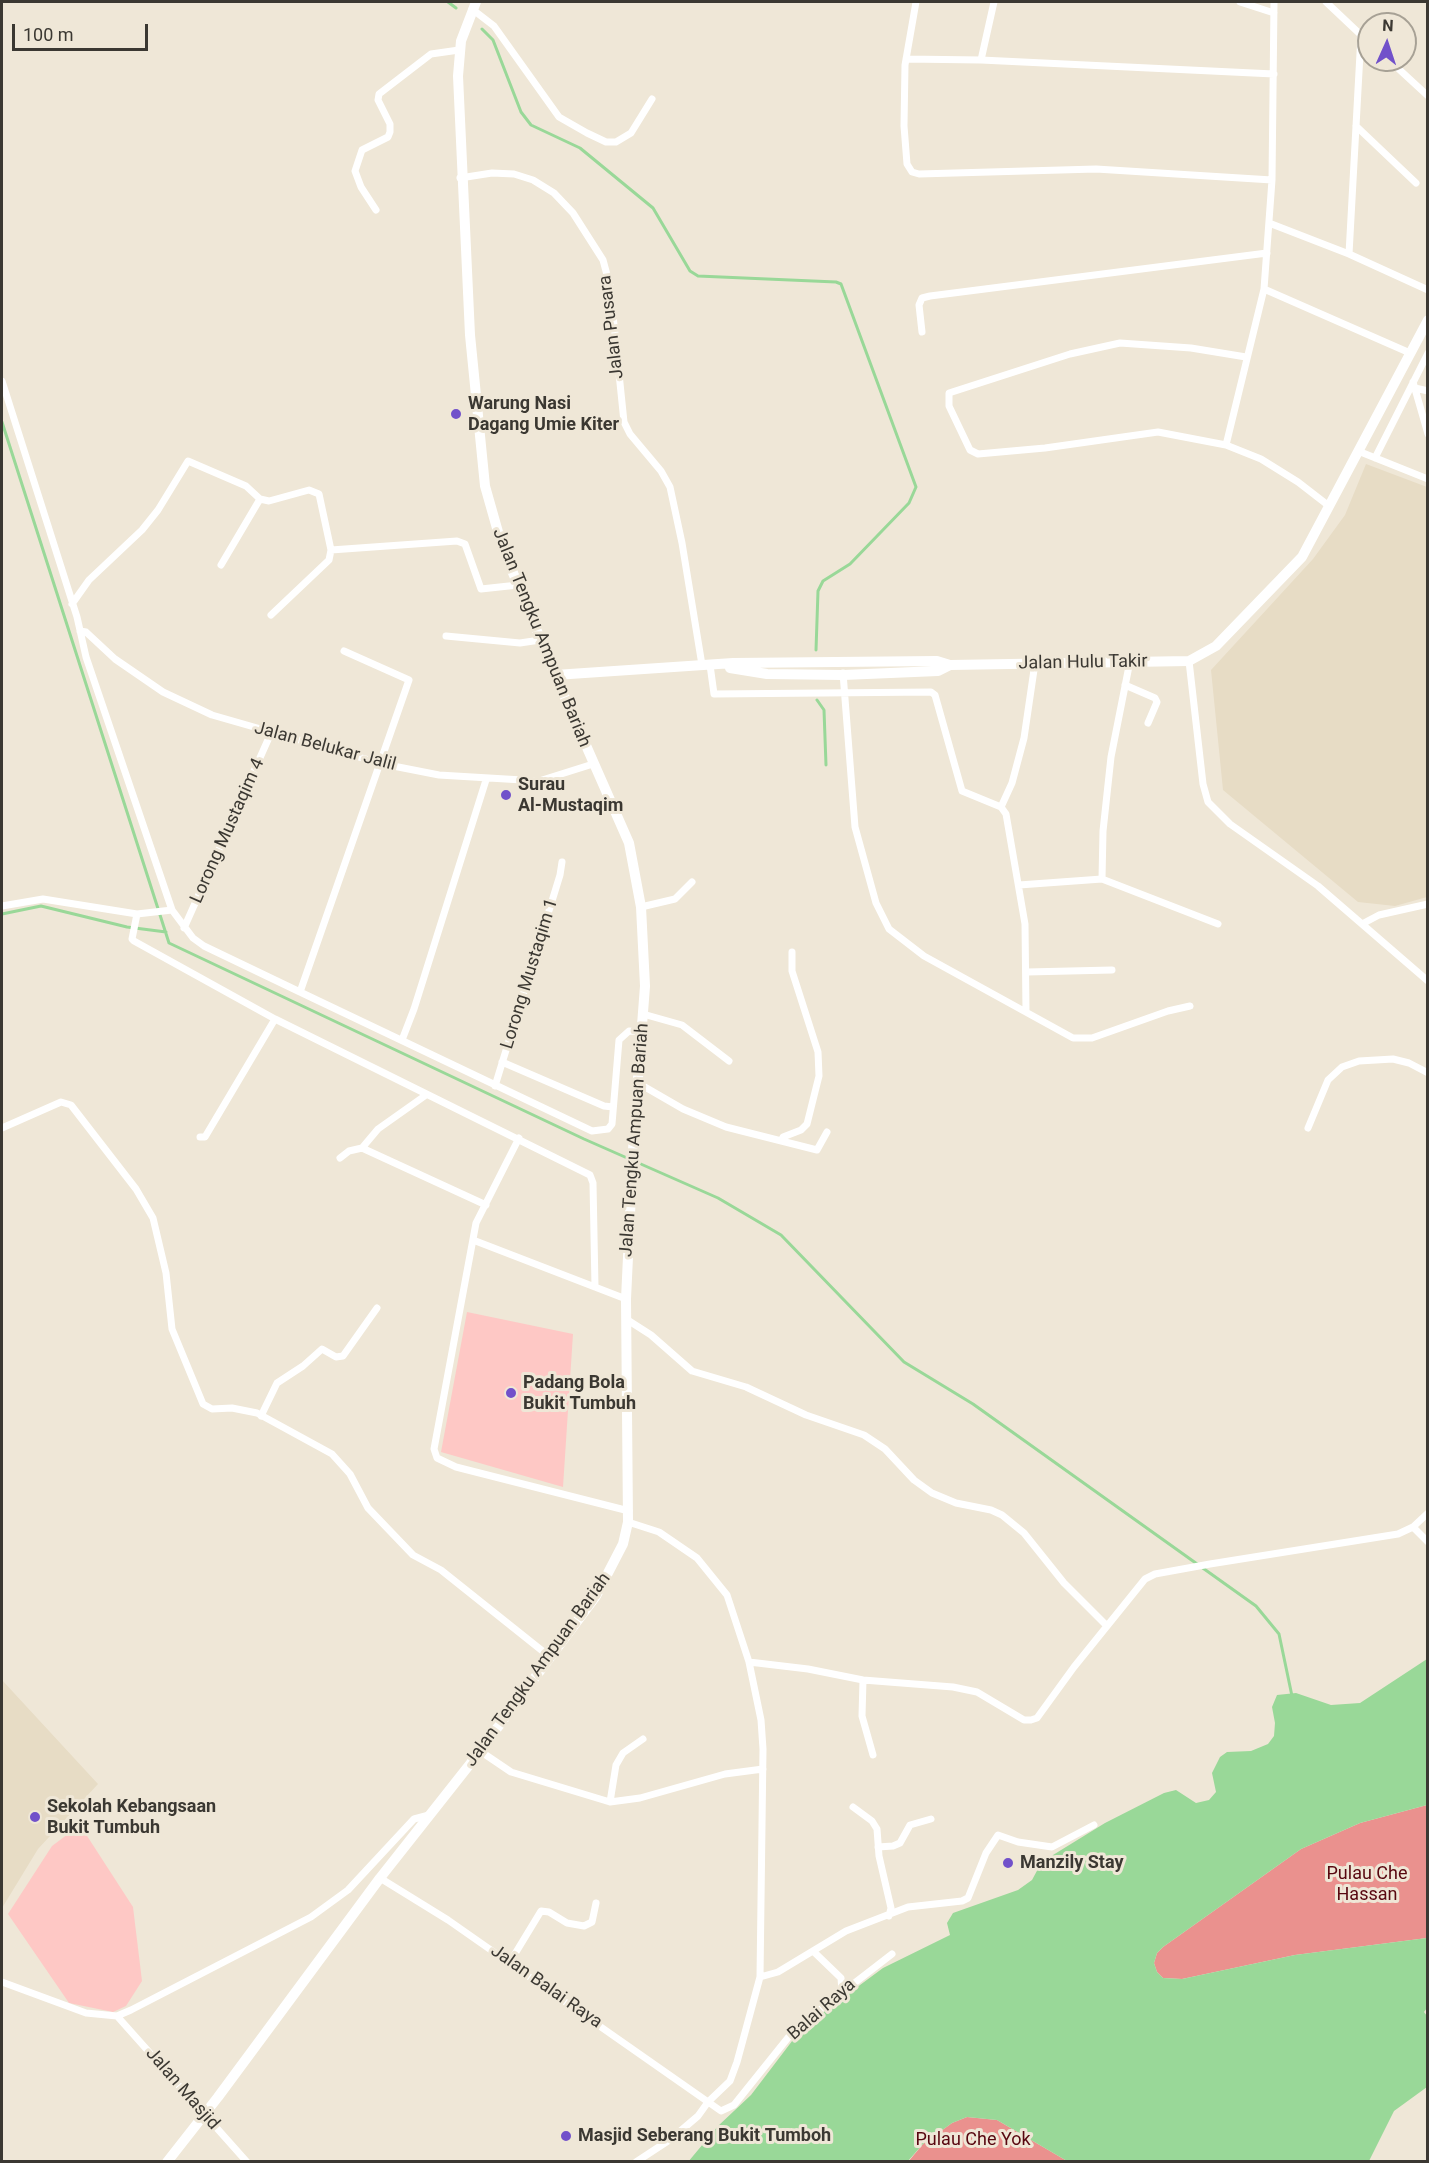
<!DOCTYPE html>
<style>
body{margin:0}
#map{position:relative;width:1429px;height:2163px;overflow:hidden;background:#efe7d7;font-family:Roboto,sans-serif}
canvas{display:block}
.frame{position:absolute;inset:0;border:3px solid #3b3832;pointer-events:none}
.north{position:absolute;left:1357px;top:12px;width:60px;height:60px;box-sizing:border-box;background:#efe7d7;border:2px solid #a7a195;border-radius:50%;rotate:3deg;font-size:16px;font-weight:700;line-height:24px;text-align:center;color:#3b3832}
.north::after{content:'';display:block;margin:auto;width:21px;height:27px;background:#7151ca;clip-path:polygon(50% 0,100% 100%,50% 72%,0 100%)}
.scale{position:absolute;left:12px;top:24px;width:136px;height:27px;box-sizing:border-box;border:3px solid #3b3832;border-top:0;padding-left:8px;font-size:18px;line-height:21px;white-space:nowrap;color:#3b3832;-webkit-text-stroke:4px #efe7d7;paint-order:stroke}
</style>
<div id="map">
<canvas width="1429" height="2163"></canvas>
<div class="frame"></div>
<div class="north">N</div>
<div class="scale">100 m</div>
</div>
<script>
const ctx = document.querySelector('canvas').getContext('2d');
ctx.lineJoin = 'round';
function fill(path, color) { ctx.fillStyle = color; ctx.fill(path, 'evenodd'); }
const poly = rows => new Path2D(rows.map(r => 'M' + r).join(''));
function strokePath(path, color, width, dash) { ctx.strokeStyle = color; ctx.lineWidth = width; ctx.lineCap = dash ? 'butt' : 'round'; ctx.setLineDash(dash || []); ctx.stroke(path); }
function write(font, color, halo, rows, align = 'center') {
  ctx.font = font + ' Roboto,sans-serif'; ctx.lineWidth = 6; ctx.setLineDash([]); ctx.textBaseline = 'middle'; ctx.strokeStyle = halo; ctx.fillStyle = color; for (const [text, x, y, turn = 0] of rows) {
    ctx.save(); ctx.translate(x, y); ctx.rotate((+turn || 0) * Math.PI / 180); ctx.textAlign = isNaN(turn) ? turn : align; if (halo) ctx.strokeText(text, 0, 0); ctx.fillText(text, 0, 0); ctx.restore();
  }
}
fill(poly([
 [1366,464,1427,487,1427,897,1395,906,1358,902,1223,790,1211,670,1313,559,1345,515],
 [2,1680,98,1784,38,1849,2,1908]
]), '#e7dcc5');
fill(poly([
 [467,1312,573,1334,563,1487,441,1452],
 [80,1825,133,1907,142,1981,126,2006,113,2012,69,2003,8,1914,52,1846]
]), '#fec8c5');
fill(poly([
 [1427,1805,1427,1938,1295,1955,1182,1979,1163,1978,1157,1972,1154,1963,1157,1953,1163,1947,1301,1849,1360,1823],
 [967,2117,997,2120,1067,2161,908,2162,923,2144,952,2123]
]), '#ea918e');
fill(poly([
 [1427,1659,1427,1805,1360,1823,1301,1849,1163,1947,1157,1953,1154,1963,1157,1972,1163,1978,1182,1979,1295,1955,1427,1938,1427,2008,1424,2012,1427,2016,1427,2087,1394,2111,1369,2161,1067,2161,997,2120,967,2117,952,2123,923,2144,908,2161,688,2162,718,2126,751,2095,802,2028,883,1968,950,1935,947,1923,953,1913,1018,1890,1032,1880,1039,1867,1053,1855,1105,1823,1164,1793,1176,1790,1196,1803,1209,1800,1216,1792,1212,1773,1220,1757,1227,1752,1251,1751,1268,1744,1274,1736,1275,1723,1272,1707,1277,1695,1296,1693,1331,1705,1360,1703]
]), '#99d898');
strokePath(poly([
 [448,2,456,8],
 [482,29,493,40,521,112,531,125,580,148,653,208,690,271,698,276,836,282,841,284,916,487,909,503,850,564,823,581,818,591,816,650],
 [2,422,169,943,584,1139,718,1198,781,1235,904,1362,973,1404,1256,1606,1279,1634,1292,1696],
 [817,700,824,710,826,765],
 [2,914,41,906,127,927,166,932]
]), '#99d898', 3);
strokePath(poly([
 [916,2,905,65,904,126,907,164,912,172,919,174,1096,169,1272,180],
 [1240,2,1274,13],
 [1274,2,1272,180,1264,289,1226,445,1261,459,1298,482,1329,506],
 [1326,2,1361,35],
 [472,9,494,26,559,117,587,133,606,142,616,142,631,133,652,99],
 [906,59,981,60,1274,74],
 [981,60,994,2],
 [1389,60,1428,96],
 [1356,126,1416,183],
 [460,178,492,173,514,174,533,180,554,193,573,213,603,260,610,286,624,422,630,434,661,471,670,487,682,543,702,665],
 [376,210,361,187,355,171,362,150,388,137,390,132,390,124,378,100,379,94,431,54,459,50],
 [1269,223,1349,254,1361,35,1369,42],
 [1349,254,1428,290],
 [1264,289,1410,353],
 [922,332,919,305,922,298,930,296,1267,253],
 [2,381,77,617,86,657,172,910,193,938,204,946,300,992,409,680,344,651],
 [1413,382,1428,434],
 [1415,388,1428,391],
 [1226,445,1158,432,1045,448,978,454,970,450,949,406,949,393,1070,354,1120,343,1191,348,1246,357],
 [1358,451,1428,479],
 [1375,458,1428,353],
 [331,550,457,541,465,544,481,589,518,585],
 [221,565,260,499],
 [72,604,89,580,142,530,158,510,188,461,246,486,260,499,269,501,309,490,319,494,331,550,329,560,271,615],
 [80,631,86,632,115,659,163,692,212,715,383,764,439,775,539,781,593,764],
 [446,636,520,643,540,640],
 [1189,661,1203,784,1208,802,1230,824,1318,886,1428,981],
 [710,665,714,694,931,692,935,695,962,791,1001,807,1006,814,1025,924,1026,1011],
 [843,673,855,827,876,903,889,929,924,956,1073,1038,1092,1038,1168,1011,1190,1006],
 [1125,685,1155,698,1157,702,1148,723],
 [1001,807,1012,783,1024,738,1035,663],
 [1102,879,1103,831,1111,757,1130,661],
 [1019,885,1102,879,1218,924],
 [2,906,43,899,137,914,172,910],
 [641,907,675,899,692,882],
 [137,914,132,939,134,941,275,1019,205,1137,200,1137],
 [1362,924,1379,915,1428,904],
 [184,928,271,733],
 [1027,972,1112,970],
 [300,992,592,1131,608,1129,612,1124,619,1040,629,1031,642,1032],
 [643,1014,682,1025,729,1061],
 [275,1019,590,1175,593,1183,595,1287],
 [402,1040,414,1009,486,780],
 [502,1062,604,1106,613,1107],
 [638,1083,683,1109,726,1127,817,1150,827,1132],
 [495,1086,560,875,562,862],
 [2,1128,61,1102,71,1105,136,1189,153,1218,166,1273,172,1329,203,1404,212,1409,232,1408,257,1413,332,1454,350,1474,368,1508,413,1555,441,1570,550,1657],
 [1308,1128,1328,1080,1342,1067,1359,1061,1393,1059,1409,1063,1428,1073],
 [519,1138,476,1223,434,1449,437,1458,456,1467,629,1511],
 [782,1141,783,1137,801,1130,807,1124,819,1076,818,1052,792,971,792,952],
 [362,1148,378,1129,426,1095],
 [340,1158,349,1151,362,1148,486,1205],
 [473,1240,626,1299],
 [626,1319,651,1335,692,1371,746,1387,806,1415,864,1435,885,1449,914,1480,932,1493,956,1503,991,1510,1002,1515,1024,1533,1064,1583,1107,1626],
 [261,1416,277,1383,303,1366,322,1349,336,1357,343,1356,377,1308],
 [628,1522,659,1532,697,1558,727,1595,749,1662,761,1720,763,1749,760,1977,737,2062,730,2081,708,2102,698,2116,671,2139,636,2162],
 [1413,1527,1428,1542],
 [749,1662,808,1669,863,1680,953,1687,977,1692,1024,1720,1031,1720,1037,1718,1074,1667,1145,1579,1155,1574,1210,1564,1398,1534,1413,1527,1428,1513],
 [863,1680,862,1716,873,1755],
 [480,1751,511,1772,610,1802,640,1798,725,1774,763,1769],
 [610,1802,616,1765,623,1753,643,1739],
 [853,1807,872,1821,877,1829,879,1856,891,1908,889,1916],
 [878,1847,893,1846,900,1843,910,1825,931,1819],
 [380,1878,448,1920,721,2111,734,2105,795,2029,892,1954],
 [813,1951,841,1978,842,1991],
 [510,1962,541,1911,549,1912,567,1923,584,1926,592,1922,596,1903],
 [760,1977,778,1972,846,1931,908,1907,962,1901,968,1898,986,1853,998,1835,1018,1842,1052,1847,1094,1825],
 [2,1982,86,2013,117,2016,131,2010,311,1917,348,1890,414,1819,429,1815],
 [117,2016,247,2162]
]), '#fff', 7);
strokePath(poly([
 [730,668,767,674,843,675,938,671,950,665],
 [555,675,733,663,937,661,950,665,1189,661,1216,646,1302,557,1428,320],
 [167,2162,218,2097,380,1878,474,1759,596,1596,623,1544,628,1522,626,1299,634,1130,645,986,641,907,629,843,555,675,502,546,485,486,470,335,458,76,461,41,476,2]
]), '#fff', 10);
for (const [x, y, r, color] of [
 [456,414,6,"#7151ca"],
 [506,795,6,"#7151ca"],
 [511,1393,6,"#7151ca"],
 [35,1817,6,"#7151ca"],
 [1008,1863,6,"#7151ca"],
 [566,2136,6,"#7151ca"]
]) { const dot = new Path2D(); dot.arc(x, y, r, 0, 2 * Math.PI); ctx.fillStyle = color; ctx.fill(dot); strokePath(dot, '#efe7d7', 2); }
write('18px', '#3b3832', '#efe7d7', [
 ["Jalan Pusara",612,327,-97],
 ["Jalan Tengku Ampuan Bariah",541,638,68],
 ["Jalan Hulu Takir",1083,663,-1],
 ["Jalan Belukar Jalil",325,747,15],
 ["Lorong Mustaqim 4",228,831,-66],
 ["Lorong Mustaqim 1",530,974,-73],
 ["Jalan Tengku Ampuan Bariah",635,1140,-86],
 ["Jalan Tengku Ampuan Bariah",538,1670,-54],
 ["Jalan Balai Raya",546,1987,35],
 ["Balai Raya",822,2010,-41],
 ["Jalan Masjid",182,2089,49]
]);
write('bold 18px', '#3b3832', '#efe7d7', [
 ["Warung Nasi",468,404],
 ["Dagang Umie Kiter",468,425],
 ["Surau",518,785],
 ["Al-Mustaqim",518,806],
 ["Padang Bola",523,1383],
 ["Bukit Tumbuh",523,1404],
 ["Sekolah Kebangsaan",47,1807],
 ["Bukit Tumbuh",47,1828],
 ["Manzily Stay",1020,1863],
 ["Masjid Seberang Bukit Tumboh",578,2136]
], 'left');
write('18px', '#580710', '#efe7d7', [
 ["Pulau Che",1367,1874],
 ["Hassan",1367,1895],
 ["Pulau Che Yok",973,2140]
]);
</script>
